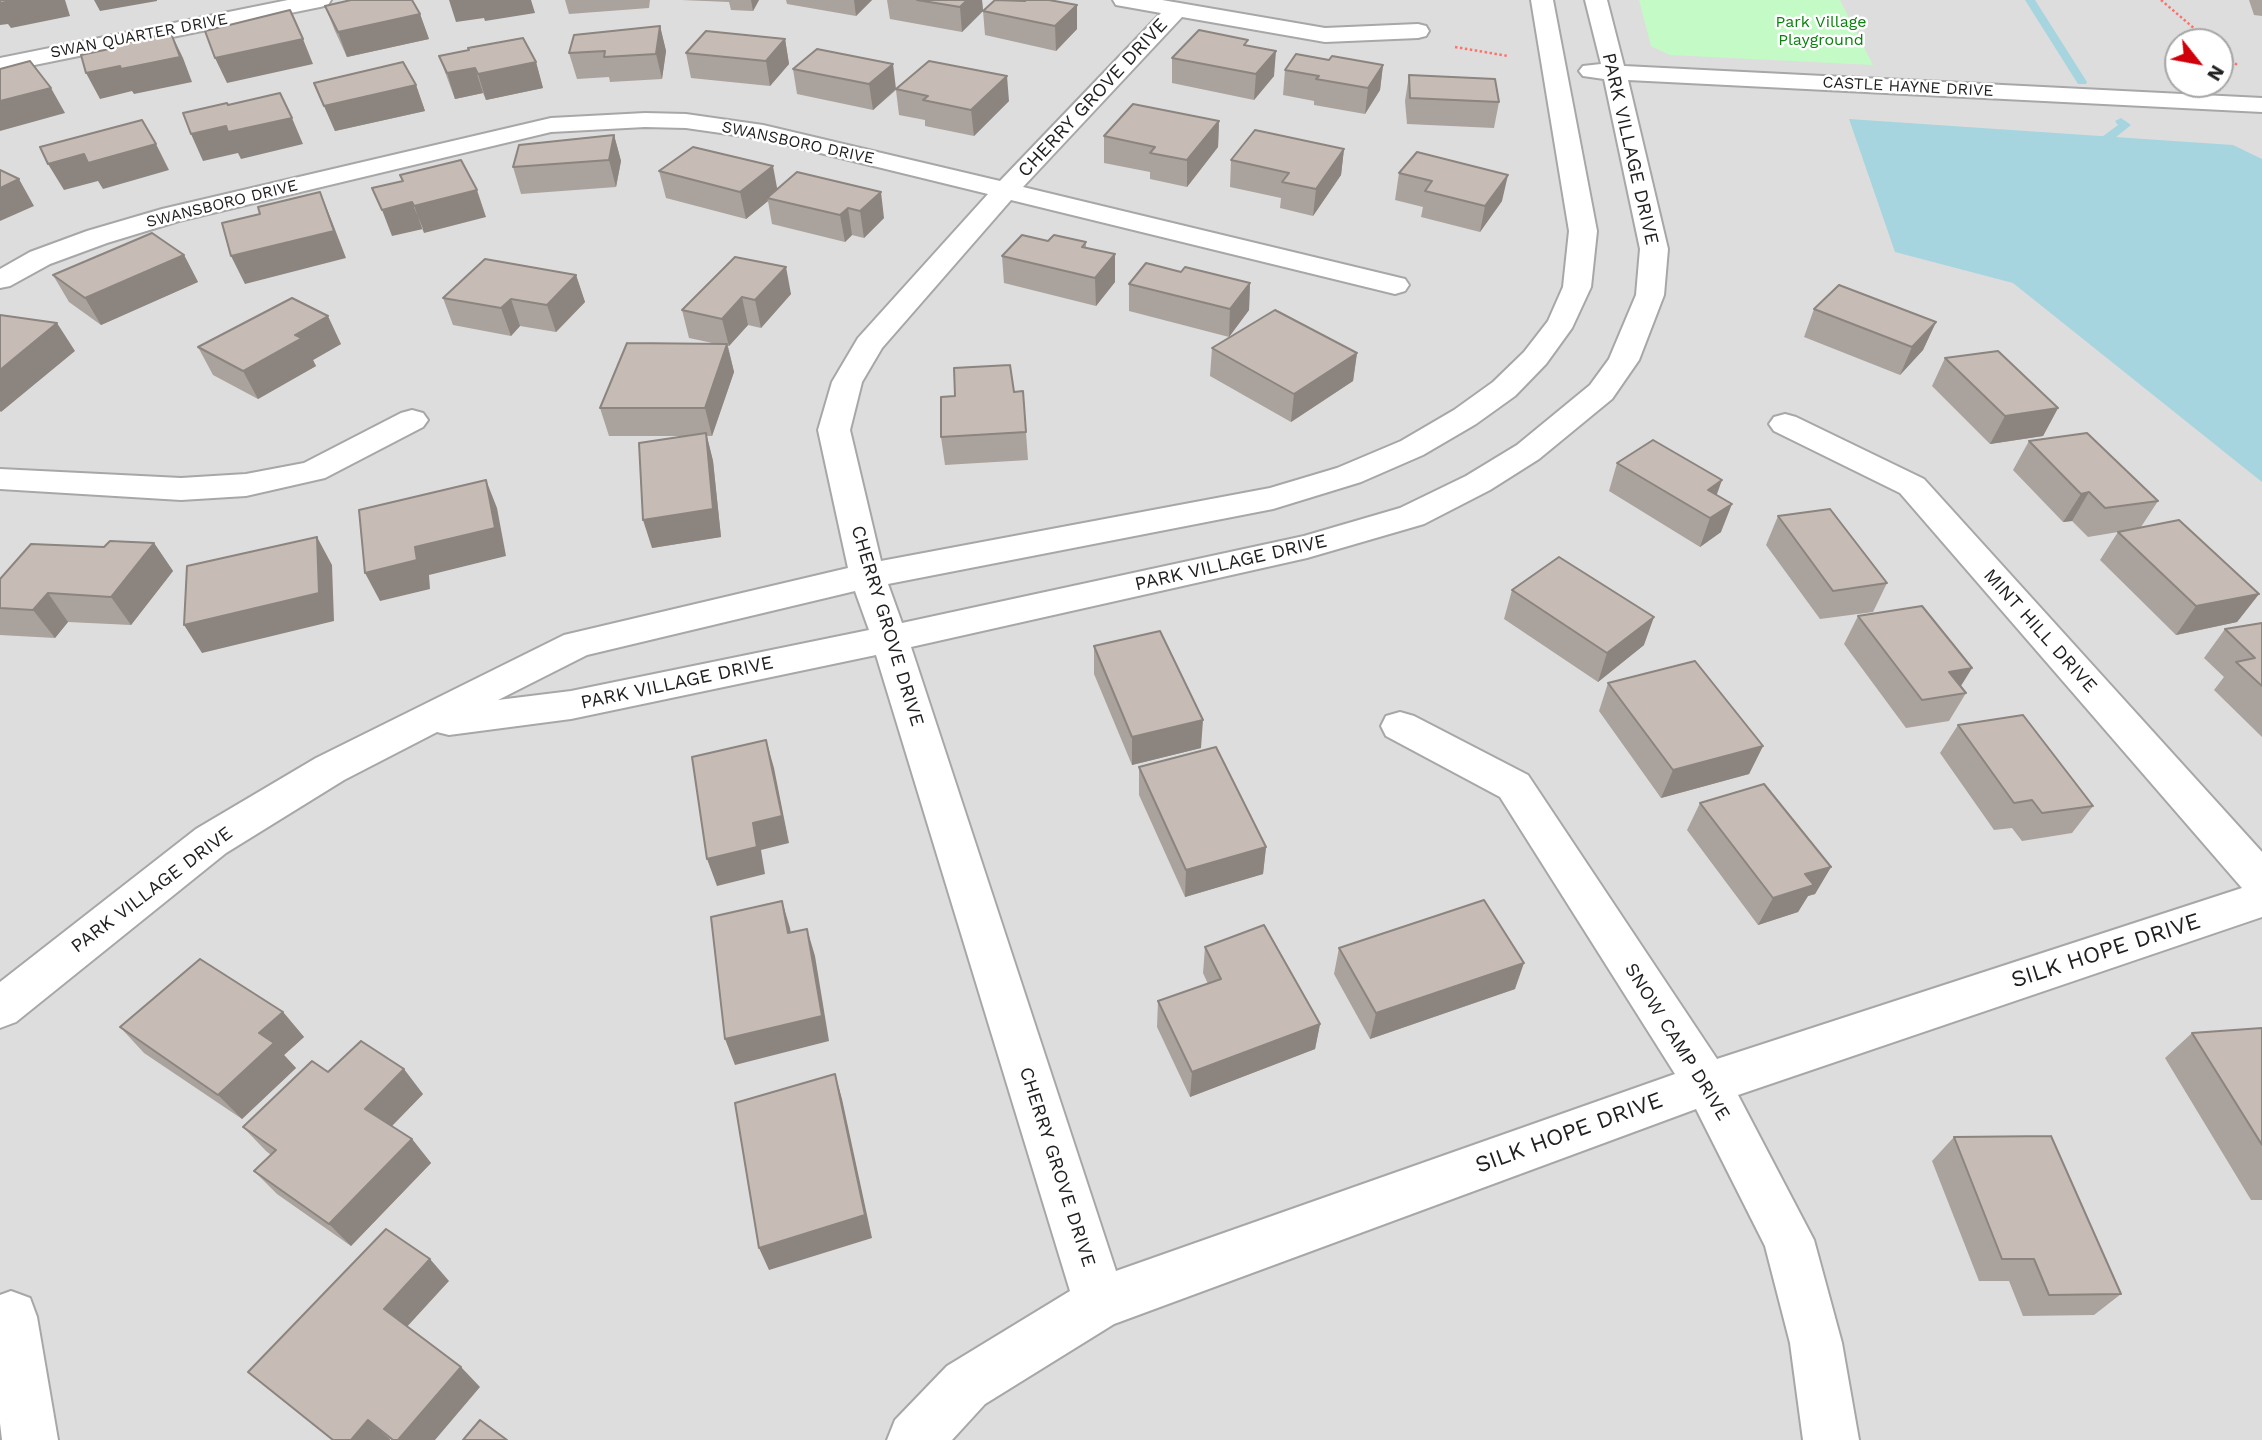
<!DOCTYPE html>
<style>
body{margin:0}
#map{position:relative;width:2262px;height:1440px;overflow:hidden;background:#f1ede6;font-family:"Work Sans",sans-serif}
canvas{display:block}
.north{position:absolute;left:2164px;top:28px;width:70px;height:70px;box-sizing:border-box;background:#fff;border:2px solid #a6a6a6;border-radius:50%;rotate:121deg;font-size:19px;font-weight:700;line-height:28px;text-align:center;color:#202020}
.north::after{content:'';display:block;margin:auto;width:24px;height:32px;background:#d0000b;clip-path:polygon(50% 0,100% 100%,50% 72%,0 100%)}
</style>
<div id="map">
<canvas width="2262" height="1440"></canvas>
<div class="north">N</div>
</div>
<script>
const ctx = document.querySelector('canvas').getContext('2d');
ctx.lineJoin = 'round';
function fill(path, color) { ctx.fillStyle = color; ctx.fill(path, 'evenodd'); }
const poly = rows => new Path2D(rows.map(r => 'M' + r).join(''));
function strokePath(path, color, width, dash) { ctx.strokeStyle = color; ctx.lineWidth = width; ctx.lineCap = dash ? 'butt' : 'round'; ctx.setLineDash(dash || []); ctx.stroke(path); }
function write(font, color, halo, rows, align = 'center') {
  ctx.font = font + ' "Work Sans",sans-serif'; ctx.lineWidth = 5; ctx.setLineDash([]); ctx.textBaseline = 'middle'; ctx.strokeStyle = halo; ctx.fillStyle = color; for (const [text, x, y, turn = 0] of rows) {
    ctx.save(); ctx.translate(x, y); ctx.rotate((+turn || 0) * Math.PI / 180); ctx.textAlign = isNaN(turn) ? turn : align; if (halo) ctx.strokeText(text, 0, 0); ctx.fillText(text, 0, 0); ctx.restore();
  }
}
fill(poly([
 [0,0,2262,0,2262,1440,0,1440],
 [2178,42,2220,42,2220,84,2178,84]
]), '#dedddd');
fill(poly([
 [1639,0,1840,0,1873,65,1670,55,1651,46]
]), '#c4fac5');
fill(poly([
 [1849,119,2233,145,2262,159,2262,482,2013,283,1895,252]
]), '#a6d5df');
fill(poly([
 [2025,0,2035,0,2087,82,2086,84,2078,84,2025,0],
 [2121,118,2131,125,2116,137,2131,145,2131,149,2123,149,2102,137,2118,125,2115,121,2121,118]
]), '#a6d5df');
const minor = poly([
 [288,0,331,0,328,5,320,7,0,72,0,58,288,0],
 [1113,0,1162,0,1325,28,1418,24,1426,26,1429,31,1426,36,1418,38,1325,42,1182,17,1023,187,1405,279,1409,285,1405,291,1395,294,1011,200,882,348,862,382,850,430,881,561,1270,488,1337,468,1401,441,1454,410,1493,382,1524,352,1548,321,1563,287,1569,231,1531,0,1553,0,1597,231,1591,287,1572,328,1546,364,1515,396,1476,424,1423,455,1361,482,1273,509,888,584,902,623,1304,536,1400,508,1466,476,1517,445,1590,385,1609,359,1636,295,1640,249,1604,79,1583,76,1579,71,1583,66,1601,64,1585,0,1607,0,1624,66,2262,98,2262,112,1628,80,1668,249,1664,295,1639,360,1612,399,1539,459,1490,490,1424,524,1307,558,911,647,1116,1271,1675,1074,1500,797,1386,736,1381,726,1386,716,1400,712,1414,716,1528,775,1717,1059,2242,888,1900,493,1774,431,1769,424,1774,417,1785,414,1796,417,1924,479,2262,852,2262,917,1738,1095,1814,1240,1842,1343,1859,1440,1803,1440,1790,1343,1765,1246,1696,1109,1114,1324,985,1404,952,1440,887,1440,895,1420,947,1366,1070,1291,876,655,571,719,449,735,437,732,344,780,226,853,16,1022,0,1028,0,982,196,829,316,758,564,635,848,568,818,430,832,382,858,338,988,194,763,139,686,128,645,127,551,132,179,221,107,243,50,264,10,286,0,288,0,269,30,252,87,231,162,209,551,118,645,113,686,114,763,125,1000,181,1161,13,1116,5,1113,0],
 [855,591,869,630,571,691,498,700,587,655,855,591],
 [412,410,423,413,428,420,423,427,325,478,246,496,181,500,0,489,0,469,181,478,246,474,304,463,401,413,412,410],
 [11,1291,30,1298,37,1317,58,1440,2,1440,0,1423,0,1295,11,1291]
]);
strokePath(minor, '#a7a7a7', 4);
strokePath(poly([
 [2161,0,2210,42],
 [1455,47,1508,56],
 [2220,50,2237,65]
]), '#fb746c', 2.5, [2.5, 2.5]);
fill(minor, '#fff');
fill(poly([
 [565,0,650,0,649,8,569,14],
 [681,0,759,0,753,11,731,10,729,2],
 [786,0,872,0,856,16,787,4],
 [887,0,982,0,983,11,962,32,890,19],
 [2249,0,2262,0,2262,16,2254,15],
 [325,6,420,14,429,39,347,57,335,31],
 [983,11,1077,29,1056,51,985,35],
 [660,26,666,51,662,79,610,82,609,77,577,79,569,53],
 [785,39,789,64,770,86,691,78,686,53],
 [1247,45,1274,76,1254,100,1172,83,1172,58],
 [439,56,536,62,543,88,486,100,483,93,455,99],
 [1329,60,1383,65,1380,90,1365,114,1314,105,1314,101,1283,95,1285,70],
 [793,69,896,89,1009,101,974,136,925,126,925,120,899,115,896,90,873,110,797,94],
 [1409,75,1499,102,1494,128,1407,124,1405,101],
 [314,83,416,85,425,111,335,131],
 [1219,121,1218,147,1187,187,1150,179,1150,172,1104,163,1104,136],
 [614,135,621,161,616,187,521,194,513,167],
 [1344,149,1341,175,1313,216,1280,208,1281,198,1230,187,1231,160],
 [1417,152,1502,201,1480,232,1421,217,1423,207,1395,200,1399,173],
 [659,171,777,189,797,172,884,218,864,238,852,235,845,242,772,224,768,201,746,219,666,198],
 [1048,241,1086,242,1086,248,1115,254,1115,282,1096,306,1004,283,1002,256],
 [184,255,198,282,101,325,69,302,53,275],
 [735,257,791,294,761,328,748,325,729,346,728,346,734,372,712,436,707,436,713,461,721,537,652,548,683,436,609,436,600,408,717,344,689,338,682,310],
 [1181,272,1250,283,1249,310,1229,337,1129,311,1129,284],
 [576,275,585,302,556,332,520,326,511,336,453,325,443,298],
 [1814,309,1936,322,1923,350,1900,375,1804,337],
 [341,344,313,360,316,366,258,399,213,375,198,347],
 [1212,348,1357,353,1353,381,1291,422,1210,376],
 [1945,358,2058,408,2043,436,1990,444,1932,386],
 [1023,391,1028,460,945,465,941,437,1014,392],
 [2029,441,2158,501,2141,527,2259,594,2237,622,2176,635,2100,560,2118,532,2088,537,2072,521,2063,522,2013,470],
 [1617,463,1717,495,1721,532,1700,547,1609,491],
 [1778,516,1887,583,1873,612,1820,619,1766,545],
 [154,543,173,571,131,625,68,622,55,638,0,635,0,579,104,547],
 [1512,590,1644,645,1598,682,1504,619],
 [1858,616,1972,668,1961,686,1966,693,1949,721,1906,728,1844,644],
 [2262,623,2262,737,2214,690,2224,677,2204,658,2225,629],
 [1094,646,1201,748,1132,765,1094,674],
 [1608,683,1763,746,1749,774,1661,798,1599,711],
 [1958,725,2093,806,2072,833,2022,841,2012,828,1994,830,1940,753],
 [1139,767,1266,847,1263,874,1185,897,1139,795],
 [1700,803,1831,867,1815,894,1808,896,1798,912,1758,925,1687,830],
 [1205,947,1320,1024,1315,1049,1190,1097,1157,1027,1158,1001,1208,984,1203,973],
 [1339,948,1515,989,1370,1039,1334,974],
 [283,1012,304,1037,284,1055,296,1068,242,1119,144,1053,120,1027],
 [2262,1028,2262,1200,2251,1200,2165,1058,2192,1033],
 [328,1072,423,1094,392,1126,412,1139,431,1163,351,1246,277,1194,254,1171,271,1155,266,1151,243,1127],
 [1954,1137,2121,1294,2094,1315,2023,1316,2009,1281,1979,1281,1932,1161]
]), '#aaa29c');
fill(poly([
 [16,0,65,0,70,16,11,28,8,24,0,25,0,3],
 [94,0,157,0,157,1,100,11],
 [449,0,531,0,535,13,485,21,484,18,456,22],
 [751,0,759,0,753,11],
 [854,0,872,0,856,16],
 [967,0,982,0,983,11,962,32,960,7],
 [1077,5,1077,29,1056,51,1055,26],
 [420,14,429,39,347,57,338,32],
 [660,26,666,51,662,79,656,54],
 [171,33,183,58,192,82,134,94,132,91,100,99,86,73],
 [303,39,313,64,227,83,215,58],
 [785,39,789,64,770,86,766,61],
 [1276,51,1274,76,1254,100,1256,74],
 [536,62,543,88,486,100,478,74],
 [893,64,896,89,873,110,869,84],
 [1383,65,1380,90,1365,114,1368,88],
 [475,68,483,93,455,99,447,73],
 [1007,76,1009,101,974,136,971,110],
 [416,85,425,111,335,131,324,106],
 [51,88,65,113,0,131,0,101],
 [292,118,303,144,241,159,238,153,203,161,191,134,226,126,239,130],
 [1219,121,1218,147,1187,187,1187,160],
 [614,135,621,161,616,187,609,160],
 [156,144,169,170,103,189,98,181,64,190,48,164,84,154],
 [1344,149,1341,175,1313,216,1316,189],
 [773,166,778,193,767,198,768,201,746,219,740,192],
 [1508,175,1502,201,1480,232,1485,206],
 [19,179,34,206,0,221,0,188],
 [477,190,486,217,424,233,414,206],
 [320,192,331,219,346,258,245,284,231,256],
 [881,192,884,218,864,238,860,211],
 [412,202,423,229,392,236,382,210],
 [848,208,852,235,845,242,840,215],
 [1115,254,1115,282,1096,306,1095,278],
 [184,255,198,282,101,325,85,298],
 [786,267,791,294,761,328,755,300],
 [576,275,585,302,556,332,547,305],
 [1250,283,1249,310,1229,337,1230,309],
 [742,297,748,325,729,346,722,319],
 [511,299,520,326,511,336,501,308],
 [328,316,341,344,313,360,316,366,258,399,243,371,295,335],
 [1936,322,1923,350,1900,375,1912,347],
 [57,323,75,351,1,412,0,411,0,370],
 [727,344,734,372,712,436,705,408],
 [1357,353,1353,381,1291,422,1294,394],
 [2058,408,2043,436,1990,444,2005,416],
 [706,433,713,461,721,537,652,548,643,520],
 [486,480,497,508,506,556,429,575,430,589,380,601,365,573,415,547],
 [1722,480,1712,508,1708,490],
 [2089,492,2072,521,2063,522,2081,494],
 [1732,504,1721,532,1700,547,1710,518],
 [317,537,332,565,334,621,202,653,184,625],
 [154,543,173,571,131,625,111,597],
 [48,593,68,622,55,638,33,610],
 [2259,594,2237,622,2176,635,2196,606],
 [1654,617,1644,645,1598,682,1607,653],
 [1972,668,1955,695,1949,672],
 [1203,720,1201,748,1132,765,1132,737],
 [766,740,774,768,789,843,761,850,765,874,717,886,707,859,753,823],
 [1763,746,1749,774,1661,798,1673,770],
 [1266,847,1263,874,1185,897,1186,870],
 [1831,867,1815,894,1808,896,1798,912,1758,925,1773,898,1805,874],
 [782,901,790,928,796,960,788,933],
 [807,929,815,956,829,1041,735,1065,725,1039],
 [1524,963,1515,989,1370,1039,1376,1013],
 [283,1012,304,1037,284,1055,296,1068,242,1119,218,1095,259,1033],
 [1320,1024,1315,1049,1190,1097,1192,1072],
 [404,1069,423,1094,385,1133,365,1109],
 [835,1074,842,1099,872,1238,769,1270,759,1248],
 [412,1139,431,1163,351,1246,329,1224],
 [430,1259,449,1281,404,1330,384,1309],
 [461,1367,480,1387,435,1440,398,1440],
 [368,1420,390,1439,390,1440,351,1440]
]), '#8b847f');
const building = poly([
 [0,0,16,0,0,3,0,0],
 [351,0,412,0,420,14,338,32,325,6,351,0],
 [917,0,967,0,960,7,917,0],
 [995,0,1025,1,1026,0,1049,0,1077,5,1055,26,983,11,995,0],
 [290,10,303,39,215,58,205,31,290,10],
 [660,26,656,54,604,57,605,51,569,53,574,35,660,26],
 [1199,30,1248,40,1244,45,1276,51,1256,74,1172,58,1199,30],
 [706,31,785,39,766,61,686,53,706,31],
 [171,33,180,57,121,69,120,66,86,73,81,55,109,49,108,46,171,33],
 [523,38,536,62,478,74,475,68,447,73,439,56,469,50,468,48,523,38],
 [817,49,893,64,869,84,793,69,817,49],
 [1296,54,1329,60,1332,56,1383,65,1368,88,1316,79,1319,76,1285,70,1296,54],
 [30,61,51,88,0,101,0,69,30,61],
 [929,61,1007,76,971,110,923,100,928,96,896,89,929,61],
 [403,62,416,85,324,106,314,83,403,62],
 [1409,75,1495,79,1499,102,1410,98,1409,75],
 [280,93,292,118,228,132,226,126,191,134,183,113,227,103,228,105,280,93],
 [1133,104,1219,121,1187,160,1150,153,1155,147,1104,136,1133,104],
 [142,120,156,144,88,163,84,154,48,164,40,147,142,120],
 [1255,130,1344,149,1316,189,1282,182,1289,173,1231,160,1255,130],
 [614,135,609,160,513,167,519,145,614,135],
 [693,147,773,166,740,192,659,171,693,147],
 [1417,152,1508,175,1485,206,1425,191,1432,181,1399,173,1417,152],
 [461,160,477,190,414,206,412,202,382,210,372,188,403,181,400,175,461,160],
 [0,170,19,179,0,188,0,170],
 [797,172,881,192,860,211,848,208,840,215,767,198,797,172],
 [320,192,334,231,231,256,222,223,260,214,258,207,320,192],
 [152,233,184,255,85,298,53,275,152,233],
 [1022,235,1048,241,1054,235,1086,242,1082,247,1115,254,1095,278,1002,256,1022,235],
 [735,257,786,267,755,300,742,297,722,319,682,310,735,257],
 [485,259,576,275,547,305,511,299,501,308,443,298,485,259],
 [1146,263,1181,272,1185,267,1250,283,1230,309,1129,284,1146,263],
 [1839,285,1936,322,1912,347,1814,309,1839,285],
 [292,298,328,316,295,335,302,338,243,371,198,347,292,298],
 [1275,310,1357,353,1294,394,1212,348,1275,310],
 [0,315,57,323,0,370,0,315],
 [627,343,727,344,705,408,600,408,627,343],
 [1998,351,2058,408,2005,416,1945,358,1998,351],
 [1010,365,1014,392,1023,391,1026,432,941,437,941,397,955,396,954,368,1010,365],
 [706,433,713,509,643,520,639,443,706,433],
 [2087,433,2158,501,2105,508,2089,492,2081,494,2029,441,2087,433],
 [1653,440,1722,480,1708,490,1732,504,1710,518,1617,463,1653,440],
 [486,480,495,528,415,547,417,560,365,573,359,510,486,480],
 [1830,509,1887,583,1833,591,1778,516,1830,509],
 [2179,520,2259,594,2196,606,2118,532,2179,520],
 [317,537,319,593,184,625,187,566,317,537],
 [110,541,154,543,111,597,48,593,33,610,0,608,0,579,31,544,104,547,110,541],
 [1559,557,1654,617,1607,653,1512,590,1559,557],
 [1922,606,1972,668,1949,672,1966,693,1922,700,1858,616,1922,606],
 [2262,623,2262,686,2236,662,2255,658,2225,629,2262,623],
 [1160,631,1203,720,1132,737,1094,646,1160,631],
 [1695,661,1763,746,1673,770,1608,683,1695,661],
 [2023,715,2093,806,2042,813,2032,800,2014,803,1958,725,2023,715],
 [766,740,782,816,753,823,757,847,707,859,692,757,766,740],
 [1216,747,1266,847,1186,870,1139,767,1216,747],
 [1764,784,1831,867,1805,874,1814,885,1773,898,1700,803,1764,784],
 [1484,900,1524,963,1376,1013,1339,948,1484,900],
 [782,901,788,933,807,929,822,1016,725,1039,711,917,782,901],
 [1264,925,1320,1024,1192,1072,1158,1001,1221,979,1205,947,1264,925],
 [200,959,283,1012,259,1033,274,1043,218,1095,120,1027,200,959],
 [2262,1028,2262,1145,2192,1033,2262,1028],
 [361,1041,404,1069,365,1109,412,1139,329,1224,254,1171,276,1150,243,1127,312,1061,328,1072,361,1041],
 [835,1074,865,1215,759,1248,735,1103,835,1074],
 [2051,1136,2121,1294,2049,1295,2034,1259,2002,1259,1954,1137,2051,1136],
 [386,1229,430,1259,384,1309,461,1367,398,1440,393,1440,368,1420,351,1440,333,1440,248,1372,386,1229],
 [480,1420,507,1440,463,1440,480,1420]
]);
fill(building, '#c6bcb5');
strokePath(building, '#8b847f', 2);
write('16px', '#0a820e', '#fff', [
 ["Park Village",1821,22],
 ["Playground",1821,40]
]);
write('16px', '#202020', '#fff', [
 ["SWAN QUARTER DRIVE",139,36,-11],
 ["CASTLE HAYNE DRIVE",1908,87,3],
 ["SWANSBORO DRIVE",798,143,12],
 ["SWANSBORO DRIVE",222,204,-14]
]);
write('19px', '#202020', '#fff', [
 ["CHERRY GROVE DRIVE",1093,98,-47],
 ["PARK VILLAGE DRIVE",1630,149,77],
 ["PARK VILLAGE DRIVE",1231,563,-13],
 ["CHERRY GROVE DRIVE",887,626,73],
 ["MINT HILL DRIVE",2040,631,48],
 ["PARK VILLAGE DRIVE",677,683,-12],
 ["PARK VILLAGE DRIVE",152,890,-37],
 ["SNOW CAMP DRIVE",1677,1042,58],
 ["CHERRY GROVE DRIVE",1057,1167,72]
]);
write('23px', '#202020', '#fff', [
 ["SILK HOPE DRIVE",2106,951,-18],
 ["SILK HOPE DRIVE",1569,1133,-20]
]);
</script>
